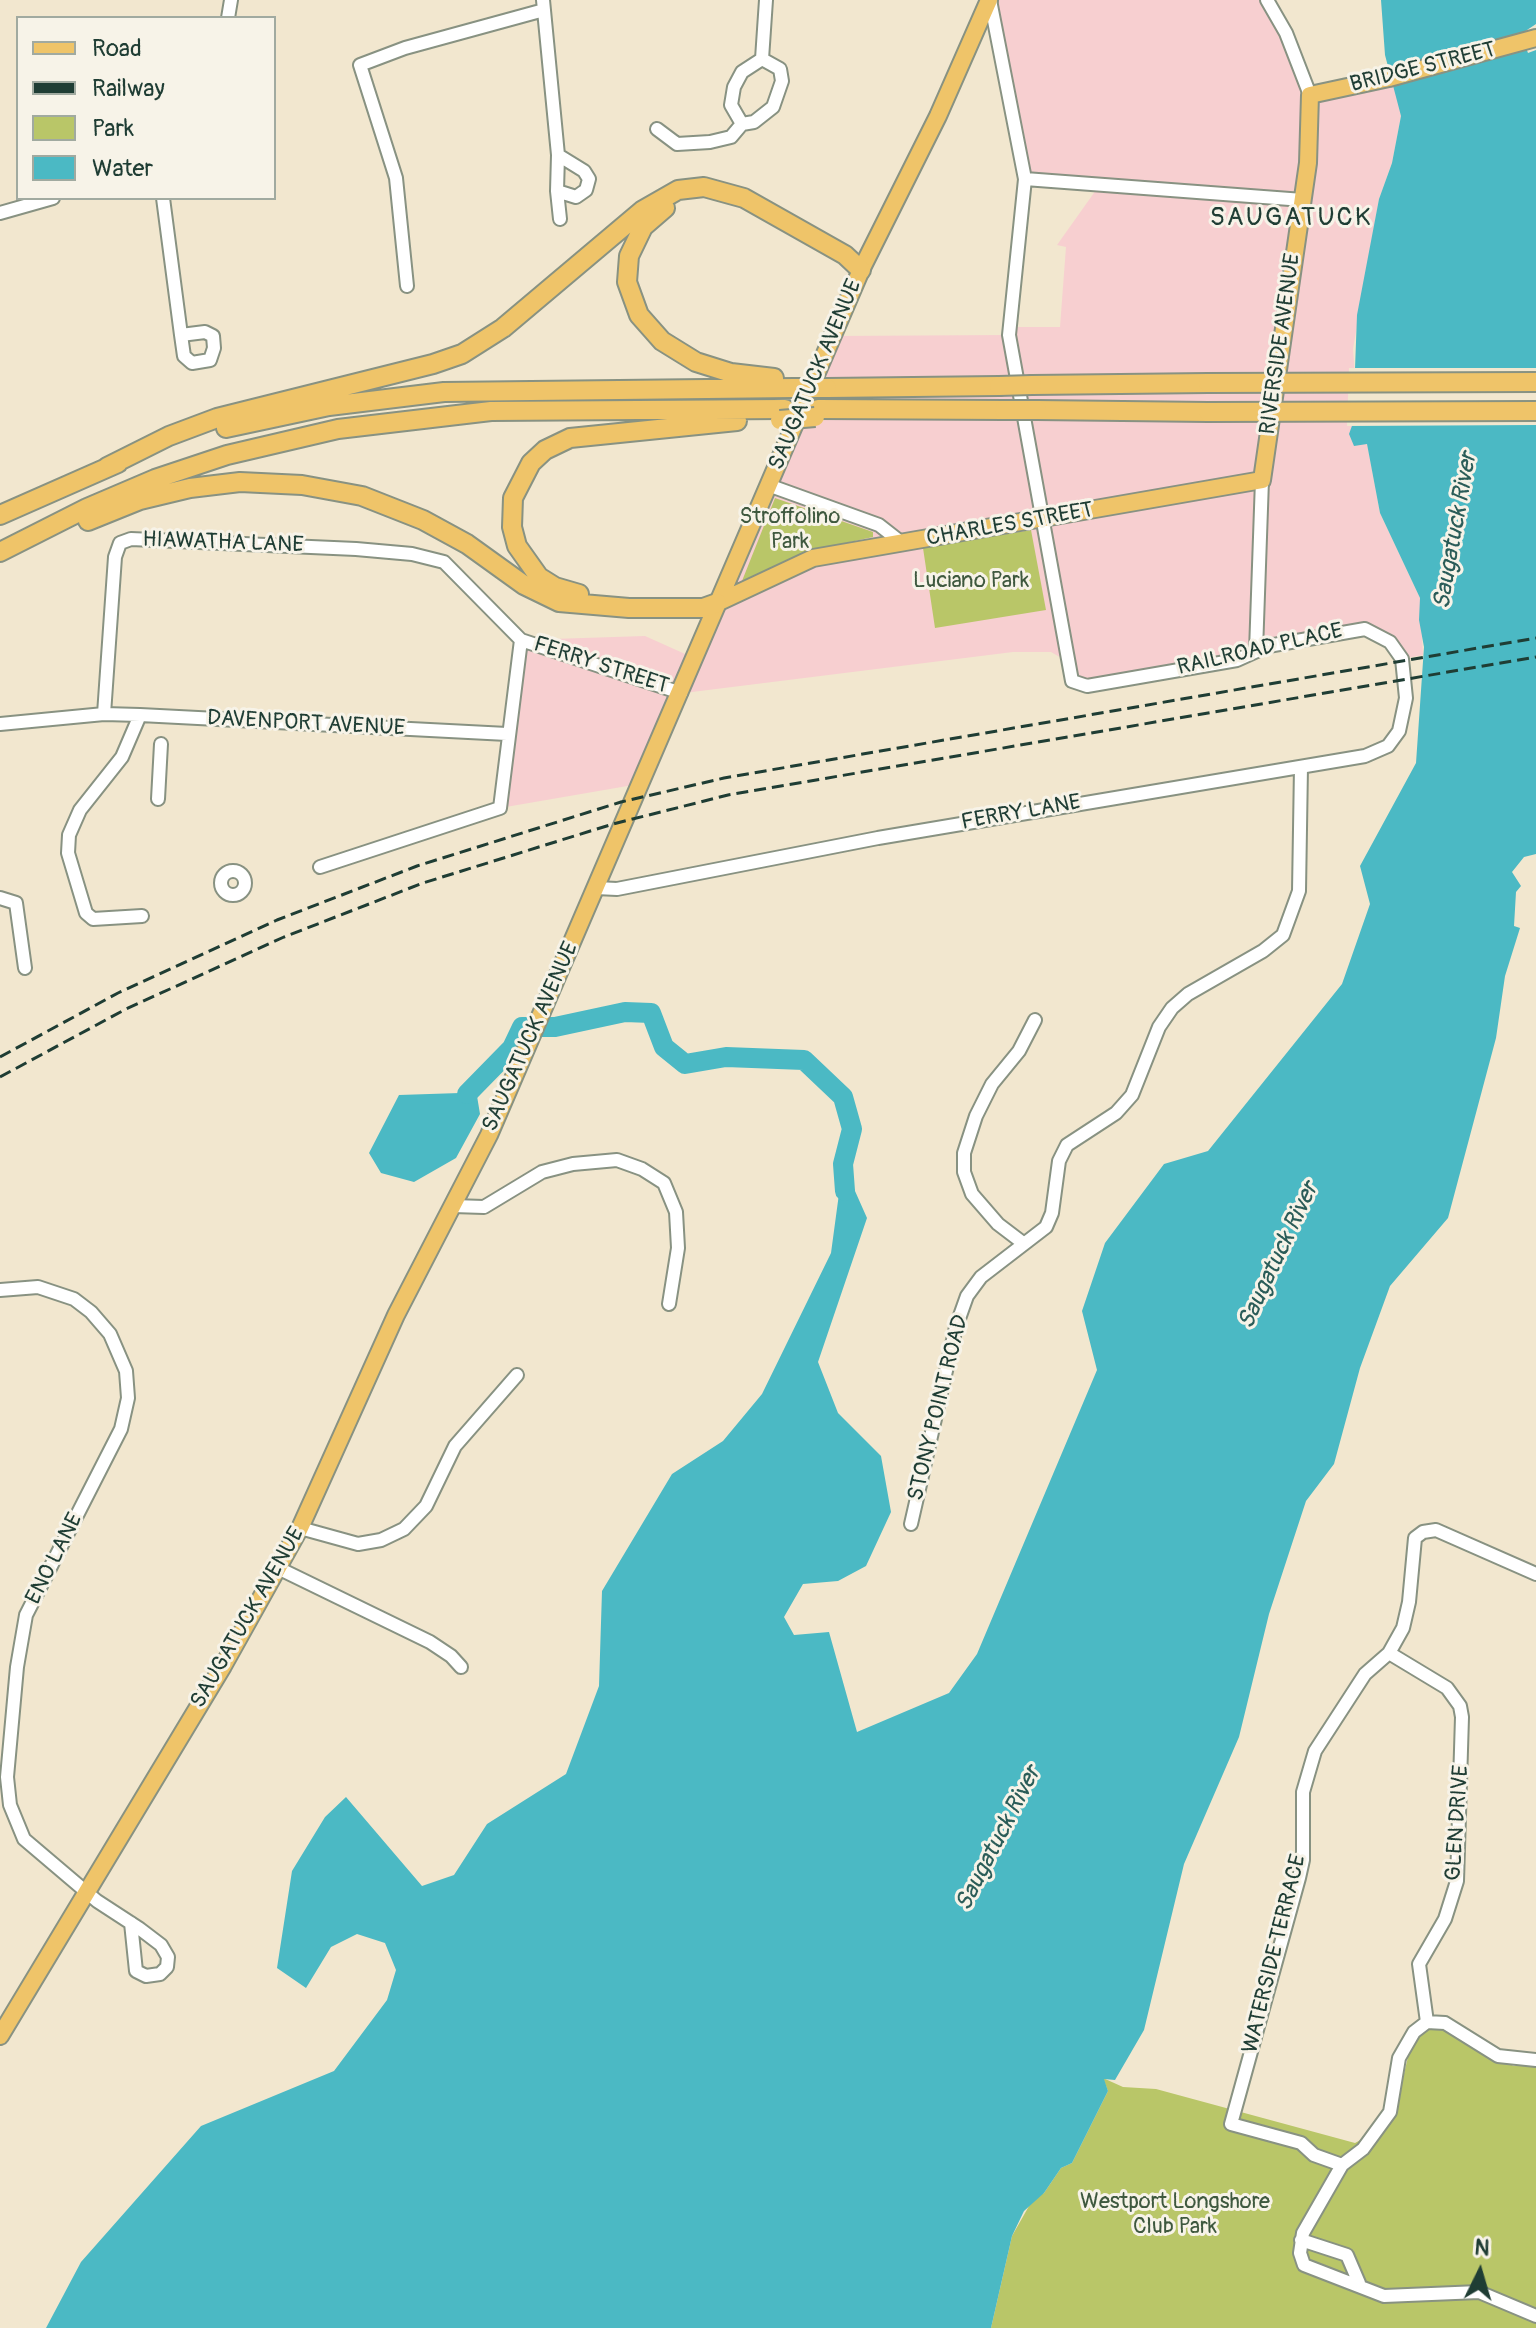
<!DOCTYPE html>
<style>
body{margin:0}
#map{position:relative;width:1536px;height:2328px;overflow:hidden;background:#f2e7cf;font-family:Pangolin,sans-serif}
canvas{display:block}
.legend{position:absolute;left:16px;top:16px;width:260px;height:184px;box-sizing:border-box;background:#f7f3e8;border:2px solid #a1aaa0;margin:0;padding:10px 14px;list-style:none;font-size:24px;color:#1f3d34}
.legend li{display:flex;align-items:center;gap:16px;height:40px}
.legend b{width:40px;border:2px solid #a1aaa0}
.north{position:absolute;left:1440px;top:2232px;width:80px;height:80px;-webkit-text-stroke:6px #f7f3e8;paint-order:stroke;rotate:5deg;font-size:22px;font-weight:700;line-height:32px;text-align:center;color:#1f3d34}
.north::after{content:'';display:block;margin:auto;width:28px;height:36px;background:#1f3d34;clip-path:polygon(50% 0,100% 100%,50% 72%,0 100%)}
</style>
<div id="map">
<canvas width="1536" height="2328"></canvas>
<ul class="legend">
<li><b style="height:10px;background:#efc469"></b>Road</li>
<li><b style="height:10px;background:#1f3d34"></b>Railway</li>
<li><b style="height:22px;background:#b9c668"></b>Park</li>
<li><b style="height:22px;background:#4bb9c4"></b>Water</li>
</ul>
<div class="north">N</div>
</div>
<script>
const ctx = document.querySelector('canvas').getContext('2d');
ctx.lineJoin = 'round';
function fill(path, color) { ctx.fillStyle = color; ctx.fill(path, 'evenodd'); }
const poly = rows => new Path2D(rows.map(r => 'M' + r).join(''));
function strokePath(path, color, width, dash) { ctx.strokeStyle = color; ctx.lineWidth = width; ctx.lineCap = dash ? 'butt' : 'round'; ctx.setLineDash(dash || []); ctx.stroke(path); }
function write(font, color, halo, rows, align = 'center') {
  ctx.font = font + ' Pangolin,sans-serif'; ctx.lineWidth = 6; ctx.setLineDash([]); ctx.textBaseline = 'middle'; ctx.strokeStyle = halo; ctx.fillStyle = color; for (const [text, x, y, turn = 0] of rows) {
    ctx.save(); ctx.translate(x, y); ctx.rotate((+turn || 0) * Math.PI / 180); ctx.textAlign = isNaN(turn) ? turn : align; if (halo) ctx.strokeText(text, 0, 0); ctx.fillText(text, 0, 0); ctx.restore();
  }
}
fill(poly([
 [990,0,1267,0,1310,95,1389,78,1395,85,1401,116,1392,163,1379,199,1353,349,1360,444,1367,443,1380,513,1420,598,1423,655,1402,659,1376,632,1256,651,1078,686,1065,660,1051,652,1013,652,684,693,639,784,500,808,521,640,645,636,694,658,832,336,1008,335,1009,327,1060,327,1066,247,1057,245,1096,190,1025,179]
]), '#f7cfd0');
fill(poly([
 [775,498,873,532,873,537,813,550,742,581],
 [1031,530,1046,610,935,628,923,548],
 [1430,2026,1441,2026,1477,2050,1514,2066,1530,2066,1536,2061,1536,2328,991,2328,1012,2236,1033,2199,1044,2193,1061,2168,1072,2163,1108,2091,1103,2078,1123,2087,1156,2089,1355,2143,1381,2129,1397,2103,1413,2036]
]), '#b9c668');
fill(poly([
 [1381,0,1536,0,1536,24,1521,34,1528,53,1536,50,1536,854,1524,857,1512,872,1521,886,1516,892,1514,926,1520,928,1505,976,1496,1038,1448,1218,1390,1286,1360,1368,1334,1464,1306,1501,1269,1614,1239,1737,1184,1864,1144,2030,1115,2080,1104,2079,1108,2091,1072,2163,1061,2168,1044,2193,1024,2211,1012,2236,991,2328,46,2328,81,2262,201,2126,334,2071,387,2000,396,1970,385,1943,357,1934,331,1947,306,1988,277,1968,292,1871,325,1817,346,1797,422,1886,454,1875,487,1824,566,1774,599,1686,602,1591,672,1474,723,1441,762,1394,831,1253,843,1164,867,1218,818,1362,838,1413,881,1456,891,1512,866,1566,838,1581,803,1584,784,1617,794,1635,829,1632,857,1732,949,1693,977,1654,1097,1370,1082,1311,1105,1243,1164,1164,1208,1151,1342,984,1370,904,1360,866,1416,763,1424,647,1419,620,1420,598,1380,513,1367,444,1354,446,1349,434,1353,423,1357,315,1379,199,1392,163,1401,116,1385,55],
 [460,1093,477,1096,480,1114,456,1158,414,1182,381,1173,369,1153,399,1095]
]), '#4bb9c4');
fill(poly([
 [1349,368,1536,368,1536,425,1347,426]
]), '#f2e7cf');
strokePath(poly([
 [467,1094,512,1048,522,1027,555,1027,625,1012,651,1013,664,1047,685,1064,726,1057,804,1060,843,1097,852,1129,843,1164,845,1191]
]), '#4bb9c4', 20);
const minor = poly([
 [543,0,558,155,557,191,576,197,586,190,589,179,584,171,558,155],
 [1267,0,1286,33,1310,95],
 [228,18,231,0],
 [762,59,742,72,734,87,731,105,742,124,754,122,773,107,782,81,780,69,762,59,766,0],
 [657,129,677,144,710,142,731,137,742,124],
 [1025,179,1303,200],
 [557,191,560,219],
 [163,198,181,335,184,356,192,363,210,360,214,348,213,336,205,332,181,335],
 [0,213,53,198],
 [407,286,396,178,360,65,405,48,544,10],
 [768,485,879,525,902,543],
 [1256,651,1262,480],
 [104,714,115,557,120,543,131,539,356,549,412,554,444,562,521,640,681,693],
 [140,715,122,757,80,810,69,835,68,853,86,913,93,919,142,916],
 [0,724,104,714,140,715,507,734],
 [158,799,161,744],
 [320,867,500,808,521,640],
 '221 883a12 12 0 1 1 24 0a12 12 0 1 1-24 0Z',
 [596,888,617,889,878,838,1365,756,1388,746,1399,731,1406,698,1402,659,1390,642,1365,629,1268,646,1237,660,1087,686,1072,681,1009,335,1025,179,990,0],
 [0,898,16,903,25,968],
 [453,1206,484,1207,542,1172,573,1164,617,1160,642,1169,664,1183,676,1212,678,1248,669,1304],
 [1023,1243,998,1224,972,1194,964,1172,964,1153,976,1116,992,1084,1019,1051,1035,1020],
 [0,1290,38,1287,74,1299,91,1312,110,1334,126,1371,128,1398,121,1429,26,1615,17,1667,7,1777,10,1805,24,1839,97,1901,140,1929,161,1945,168,1957,167,1967,160,1974,146,1976,136,1971,131,1923],
 [911,1524,956,1327,967,1296,981,1277,1046,1227,1052,1213,1059,1161,1067,1145,1116,1113,1132,1095,1159,1027,1172,1008,1188,994,1263,951,1283,935,1299,891,1301,767],
 [300,1528,358,1544,381,1540,404,1529,426,1506,455,1446,517,1375],
 [280,1569,430,1642,451,1656,461,1667],
 [1389,1653,1447,1688,1460,1706,1462,1717,1457,1881,1445,1919,1419,1964,1427,2022],
 [1536,2060,1498,2056,1445,2023,1427,2022,1414,2032,1399,2058,1390,2112,1363,2149,1342,2165,1303,2233,1300,2253,1304,2265,1384,2296,1479,2292,1536,2316],
 [1342,2165,1314,2155,1301,2143,1231,2124,1299,1878,1303,1860,1303,1792,1315,1751,1365,1674,1389,1653,1403,1628,1409,1602,1415,1538,1423,1532,1436,1530,1536,1574],
 [1301,2240,1347,2255,1359,2283]
]);
const major = poly([
 [717,603,813,558,1262,480,1308,163,1310,95,1389,78,1536,38],
 [0,2036,223,1666,300,1528,396,1315,489,1135,861,270,938,116,989,0]
]);
const highway = poly([
 [665,208,643,227,629,256,627,282,639,315,662,341,696,362,731,373,774,378],
 [1032,385,1208,383],
 [827,388,999,386],
 [818,409,1004,410],
 [1037,410,1208,412],
 [226,428,329,406,444,392,794,388],
 [107,467,169,436,217,418,433,364,462,354,503,328,643,210,678,190,704,187,744,198,845,255,861,270],
 [0,515,118,463],
 [88,521,140,500,190,488,240,482,302,485,362,496,423,520,467,544,524,585,559,602,629,608,703,608,717,603],
 [0,552,87,508,155,479,227,455,338,429,491,411,785,409],
 [579,594,555,587,539,577,517,546,512,527,513,498,531,463,545,450,570,438,737,421]
]);
strokePath(minor, '#889282', 16);
strokePath(major, '#889282', 20);
strokePath(highway, '#889282', 22);
strokePath(minor, '#fff', 12);
strokePath(major, '#efc469', 16);
strokePath(highway, '#efc469', 18);
strokePath(poly([
 [0,1057,118,993,277,920,417,866,621,802,724,778,1536,638],
 [0,1077,126,1009,284,937,423,883,613,824,728,795,1536,657]
]), '#1f3d34', 3, [12, 6]);
const highwayBridge = poly([
 [1208,383,1536,382],
 [999,386,1032,385],
 [794,388,827,388],
 [1004,410,1037,410],
 [1208,412,1536,411],
 [780,420,815,417]
]);
strokePath(highwayBridge, '#889282', 22, []);
strokePath(highwayBridge, '#efc469', 18);
write('22px', '#1f3d34', '#f7f3e8', [
 ["BRIDGE STREET",1423,68,-14],
 ["RIVERSIDE AVENUE",1281,344,-82],
 ["SAUGATUCK AVENUE",816,375,-67],
 ["CHARLES STREET",1010,525,-10],
 ["HIAWATHA LANE",223,543,2],
 ["RAILROAD PLACE",1260,650,-13],
 ["FERRY STREET",601,666,18],
 ["DAVENPORT AVENUE",306,724,3],
 ["FERRY LANE",1021,813,-10],
 ["SAUGATUCK AVENUE",531,1037,-66],
 ["STONY POINT ROAD",939,1408,-76],
 ["ENO LANE",55,1559,-63],
 ["SAUGATUCK AVENUE",248,1618,-60],
 ["GLEN DRIVE",1458,1823,-86],
 ["WATERSIDE TERRACE",1275,1954,-76]
]);
write('22px', '#3e583e', '#f7f3e8', [
 ["Stroffolino",790,517],
 ["Park",790,542],
 ["Luciano Park",971,581],
 ["Westport Longshore",1175,2202],
 ["Club Park",1175,2227]
]);
write('italic 24px', '#2a5c58', '#f7f3e8', [
 ["Saugatuck River",1456,531,-80],
 ["Saugatuck River",1279,1256,-65],
 ["Saugatuck River",999,1839,-63]
]);
ctx.letterSpacing = '2px';
write('26px', '#1f3d34', '#f7f3e8', [
 ["SAUGATUCK",1291,218]
]);
ctx.letterSpacing = '0px';
</script>
